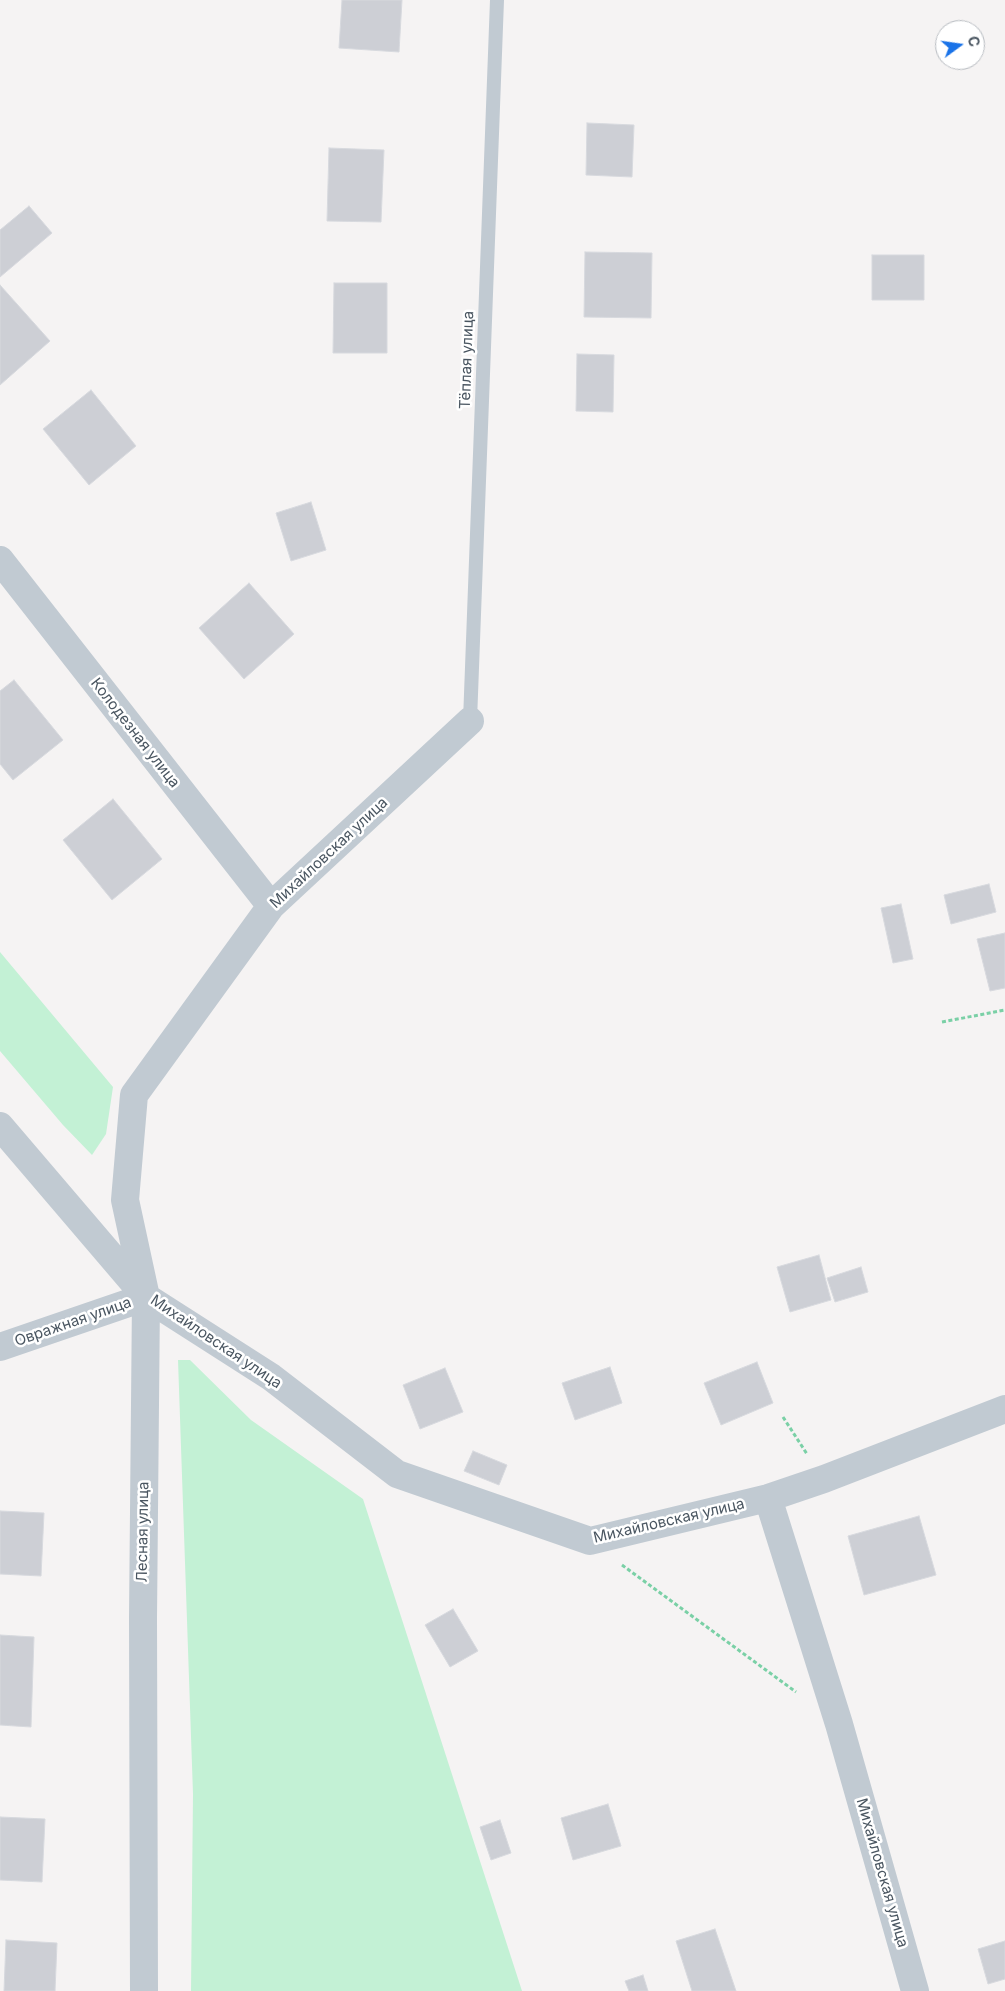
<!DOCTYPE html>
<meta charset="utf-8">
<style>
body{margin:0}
#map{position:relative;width:1005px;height:1991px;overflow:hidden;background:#f5f3f3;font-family:Inter,sans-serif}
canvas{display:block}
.north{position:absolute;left:935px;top:20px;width:50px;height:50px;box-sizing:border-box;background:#fff;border:1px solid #b7bbc0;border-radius:50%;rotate:76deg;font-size:14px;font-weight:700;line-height:20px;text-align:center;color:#4a5661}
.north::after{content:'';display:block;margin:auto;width:18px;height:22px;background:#1a73e8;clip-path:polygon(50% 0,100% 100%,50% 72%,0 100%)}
</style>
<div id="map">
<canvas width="1005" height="1991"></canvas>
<div class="north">С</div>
</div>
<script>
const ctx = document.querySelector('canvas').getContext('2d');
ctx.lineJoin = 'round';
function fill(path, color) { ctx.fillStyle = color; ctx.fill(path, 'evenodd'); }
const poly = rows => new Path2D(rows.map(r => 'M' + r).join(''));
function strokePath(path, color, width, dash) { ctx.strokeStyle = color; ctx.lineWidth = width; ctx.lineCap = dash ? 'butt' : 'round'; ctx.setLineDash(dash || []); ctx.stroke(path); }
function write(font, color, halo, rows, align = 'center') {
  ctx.font = font + ' Inter,sans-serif'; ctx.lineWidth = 5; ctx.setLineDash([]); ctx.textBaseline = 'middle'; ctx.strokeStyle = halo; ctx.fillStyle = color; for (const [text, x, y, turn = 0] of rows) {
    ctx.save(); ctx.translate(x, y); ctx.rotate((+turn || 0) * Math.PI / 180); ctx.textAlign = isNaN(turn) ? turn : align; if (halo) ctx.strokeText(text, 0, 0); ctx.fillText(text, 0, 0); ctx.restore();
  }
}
fill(poly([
 [0,952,113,1087,106,1134,92,1155,63,1125,0,1051],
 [178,1360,190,1360,251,1420,363,1499,522,1991,191,1991,193,1794]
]), '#c3f1d5');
const building = poly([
 [342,0,402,0,399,52,339,48,342,0],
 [587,123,634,125,632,177,586,175,587,123],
 [329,148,384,150,381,222,327,221,329,148],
 [29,206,52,233,0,277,0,230,29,206],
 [585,252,652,253,651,318,584,317,585,252],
 [872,255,924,255,924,300,872,300,872,255],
 [334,283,387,283,387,353,333,353,334,283],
 [0,285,50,341,0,385,0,285],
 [577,354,614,355,613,412,576,411,577,354],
 [91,390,136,446,89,485,43,429,91,390],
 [311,502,326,550,291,561,276,513,311,502],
 [249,583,294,634,244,679,199,628,249,583],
 [14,680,63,740,13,780,0,764,0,691,14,680],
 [113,799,162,859,112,900,63,840,113,799],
 [989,884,996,912,951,924,944,895,989,884],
 [901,904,913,959,893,963,881,908,901,904],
 [1005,933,1005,988,990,991,977,939,1005,933],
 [819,1255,831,1300,790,1312,777,1267,819,1255],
 [861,1267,868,1292,835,1302,827,1278,861,1267],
 [757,1362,773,1403,721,1425,704,1383,757,1362],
 [610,1367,622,1403,575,1420,562,1383,610,1367],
 [445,1368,463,1412,420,1429,403,1385,445,1368],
 [473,1451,507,1465,499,1485,464,1471,473,1451],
 [0,1511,44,1513,41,1576,0,1574,0,1511],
 [919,1516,936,1575,864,1595,848,1536,919,1516],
 [453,1609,478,1651,450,1667,425,1625,453,1609],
 [0,1635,34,1637,31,1727,0,1725,0,1635],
 [608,1804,621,1846,573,1860,561,1818,608,1804],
 [0,1817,45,1819,42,1882,0,1880,0,1817],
 [500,1820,511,1853,491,1860,480,1827,500,1820],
 [715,1929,736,1991,692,1991,676,1941,715,1929],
 [6,1940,57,1943,55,1991,4,1991,6,1940],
 [1005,1941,1005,1979,988,1984,978,1949,1005,1941],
 [643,1975,648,1991,629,1991,625,1981,643,1975]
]);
fill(building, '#cdcfd5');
strokePath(building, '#d7d9de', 1);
strokePath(poly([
 [942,1022,1005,1010],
 [783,1417,807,1454],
 [622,1565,796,1692]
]), '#7ad0a6', 3, [4, 2.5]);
strokePath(poly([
 [470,721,497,0]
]), '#c1cad2', 14);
strokePath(poly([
 [0,560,271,906],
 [0,1126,146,1297,271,1377,397,1474,590,1541,768,1498,824,1479,1005,1409],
 [0,1347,146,1297],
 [768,1498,839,1724,915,1991],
 [144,1991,143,1618,146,1297,125,1200,134,1095,271,906,470,721]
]), '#c1cad2', 28);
write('15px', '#4a5661', '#fff', [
 ["Тёплая улица",467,360,-88],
 ["Колодезная улица",135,733,52],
 ["Михайловская улица",329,853,-43],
 ["Овражная улица",73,1322,-19],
 ["Михайловская улица",216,1342,34],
 ["Михайловская улица",669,1521,-13],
 ["Лесная улица",143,1532,-89],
 ["Михайловская улица",882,1873,74]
]);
</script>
